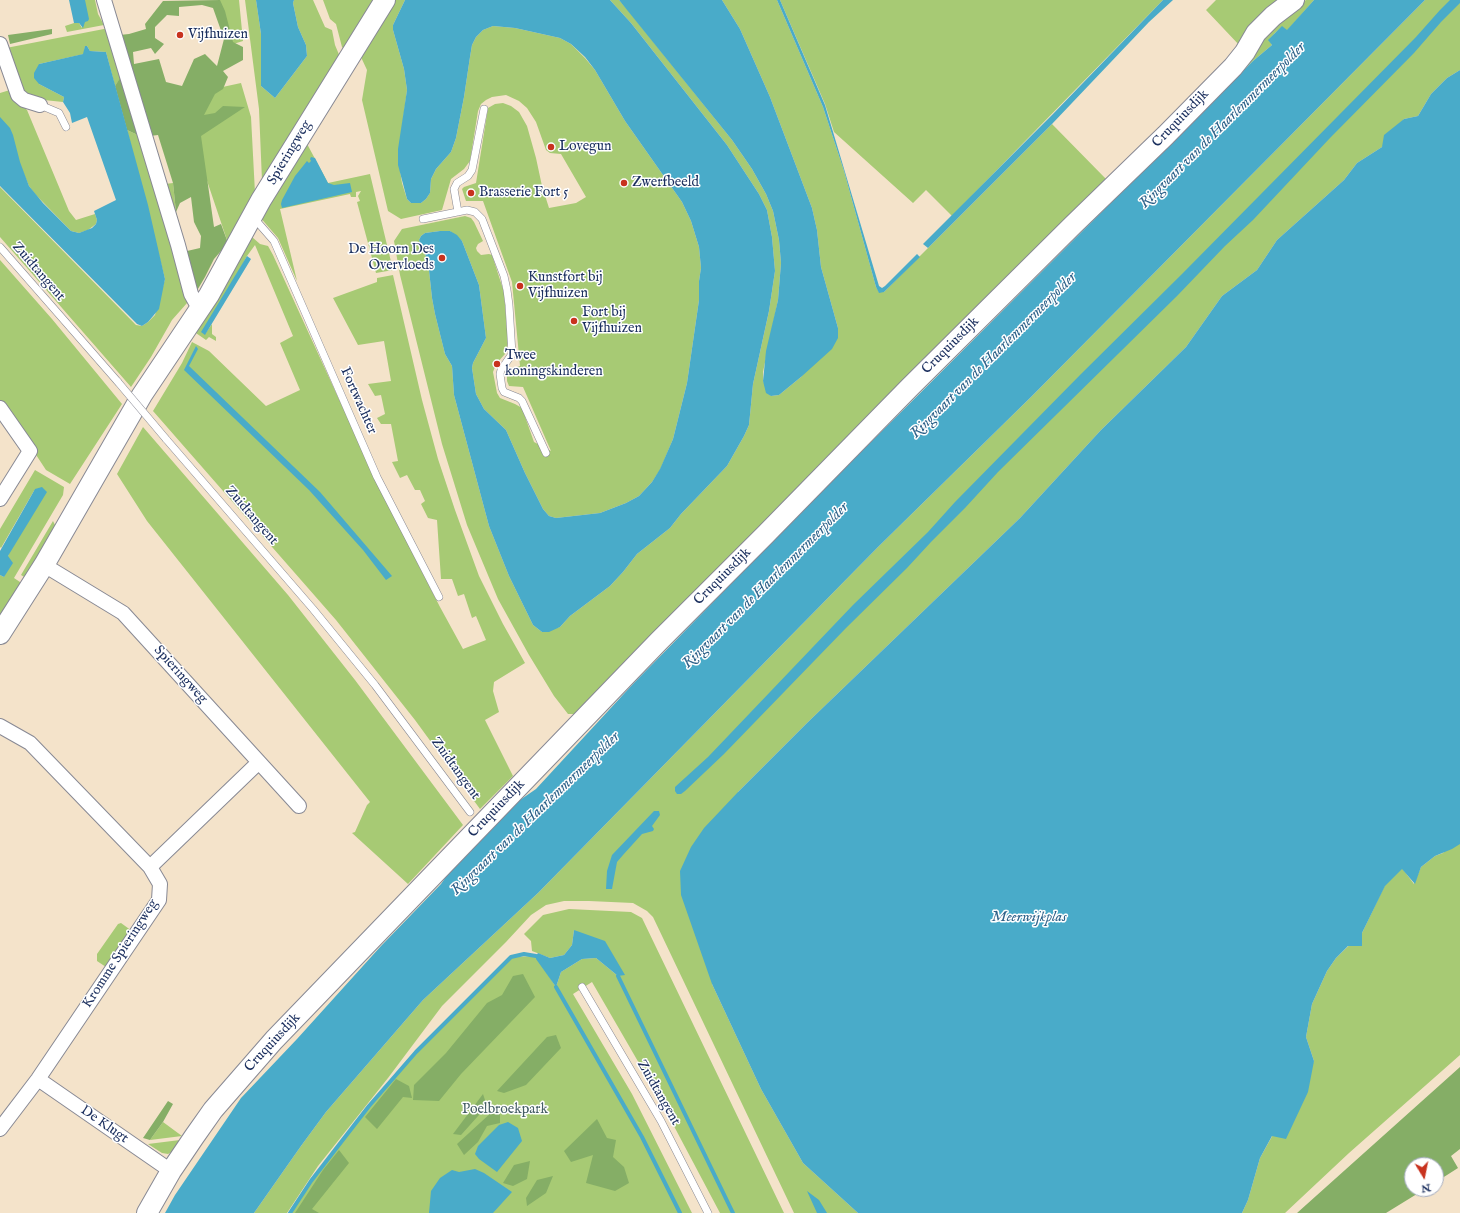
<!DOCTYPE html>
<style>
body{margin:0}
#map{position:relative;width:1460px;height:1213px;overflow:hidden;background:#f4e3ca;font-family:"IM FELL English",serif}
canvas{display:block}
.north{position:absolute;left:1404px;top:1157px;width:40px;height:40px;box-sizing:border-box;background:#fff;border:1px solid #a4acbf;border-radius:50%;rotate:170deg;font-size:11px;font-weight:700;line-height:16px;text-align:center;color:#1b2f5e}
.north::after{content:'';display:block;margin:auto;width:14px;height:18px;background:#c8321e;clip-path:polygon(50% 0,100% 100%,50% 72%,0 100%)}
</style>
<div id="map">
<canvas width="1460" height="1213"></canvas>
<div class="north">N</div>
</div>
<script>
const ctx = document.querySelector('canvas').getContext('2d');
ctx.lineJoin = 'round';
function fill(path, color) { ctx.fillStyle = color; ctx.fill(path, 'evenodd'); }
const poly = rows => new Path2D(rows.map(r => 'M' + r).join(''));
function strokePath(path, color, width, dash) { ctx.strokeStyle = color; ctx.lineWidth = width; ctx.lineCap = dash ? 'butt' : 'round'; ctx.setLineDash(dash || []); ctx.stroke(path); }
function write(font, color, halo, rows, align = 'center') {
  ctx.font = font + ' "IM FELL English",serif'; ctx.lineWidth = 3; ctx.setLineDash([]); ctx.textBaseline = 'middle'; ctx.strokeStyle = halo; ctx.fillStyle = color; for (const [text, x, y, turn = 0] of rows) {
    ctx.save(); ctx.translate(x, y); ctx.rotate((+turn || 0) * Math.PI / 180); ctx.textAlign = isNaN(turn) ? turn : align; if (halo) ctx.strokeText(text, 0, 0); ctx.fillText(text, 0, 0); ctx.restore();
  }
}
fill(poly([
 [85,0,95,0,98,14,104,25,67,32,65,26,74,23,79,23,82,28],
 [218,0,239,0,243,41,230,45],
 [245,0,256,0,261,34,261,86,275,98,307,56,306,45,298,27,293,3,294,0,313,0,325,27,332,30,335,45,340,57,262,181,259,109],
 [323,0,374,0,354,33,352,32,352,37,345,50,342,47,336,24,330,19],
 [395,0,405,0,393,25,393,30,404,69,407,90,398,158,402,183,407,199,411,203,421,203,426,199,430,193,431,179,436,169,451,152,456,138,464,97,470,57,472,45,476,37,483,30,493,26,515,28,560,38,571,44,585,58,595,70,625,121,682,202,691,221,699,247,701,268,699,281,699,300,687,383,673,439,660,470,652,482,639,496,626,503,600,513,556,518,549,516,543,509,525,473,506,430,484,409,476,394,472,368,473,363,486,338,479,285,462,241,450,231,440,231,425,233,421,236,419,240,428,261,432,298,435,314,445,354,452,366,454,395,489,526,509,576,533,625,542,632,560,627,570,616,610,586,623,572,637,554,670,528,681,514,727,466,744,436,749,425,753,384,769,311,775,271,772,237,767,210,759,194,727,145,631,23,610,0,619,0,627,9,732,140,752,169,766,194,773,211,779,240,781,263,778,300,763,372,763,381,771,396,779,395,801,377,838,328,821,267,817,230,812,208,770,97,740,29,722,0,777,0,823,107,844,171,876,287,879,292,884,292,1052,124,1106,179,904,379,575,714,568,714,554,696,529,655,498,599,467,525,442,444,400,275,394,241,402,229,465,216,471,218,474,222,483,241,478,244,476,248,477,251,481,255,489,254,492,255,504,292,508,343,505,354,496,364,493,372,497,393,500,398,515,404,522,408,534,442,551,451,523,387,509,386,507,381,507,371,520,366,512,282,483,201,466,201,462,189,464,187,476,183,488,108,495,104,503,103,511,106,519,112,527,126,536,158,542,186,549,208,576,203,586,197,561,154,550,153,546,150,536,122,527,108,519,101,506,95,492,97,486,100,481,104,478,111,470,161,464,169,451,179,442,210,401,219,388,211,362,100,367,70,360,55],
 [780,0,1163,0,952,216,926,190,913,203,834,132,825,104],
 [1216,0,1284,0,1241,47,1206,10],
 [1306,0,1314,0,1287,31,1282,27,1275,33,1269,40,1272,45,1253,61,1223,91,1271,27],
 [1425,0,1460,0,1460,70,1447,78,1431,94,1418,116,1404,119,1382,147,1357,163,1344,180,1277,240,1257,270,1222,296,1186,347,1101,430,1020,518,808,722,738,792,712,984,761,1089,803,1163,858,1213,794,1213,653,917,647,911,633,903,589,901,564,901,546,905,531,915,506,942,442,1006,388,1078,318,1166,287,1213,254,1213,301,1146,326,1112,423,1000,538,893,878,547,1031,397],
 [109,28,122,76,115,86,106,52,90,51,87,46,85,46,84,54,39,64,39,84,64,97,63,102,44,100,25,93,6,48],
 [241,83,251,117,255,193,228,243,200,160,181,96],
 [10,90,14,99,27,110,69,211,76,220,95,214,97,220,96,224,88,230,79,233,71,231,35,194,29,186,0,118,0,93],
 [127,130,142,137,157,185,173,183,176,212,193,275,195,294,172,320,151,357,131,387,0,237,0,187,136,325,142,326,148,322,155,315,165,279],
 [306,142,328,183,370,174,393,270,376,273,357,202,360,201,358,196,361,191,356,192,356,197,351,197,350,194,280,209,297,281,278,238,259,216],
 [252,237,260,244,268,246,273,255,380,489,440,607,463,649,486,640,476,616,472,618,464,594,458,596,452,579,441,579,437,520,428,518,421,504,425,501,420,490,415,490,407,475,400,478,392,462,398,461,391,424,381,424,377,418,385,414,381,395,375,396,368,384,391,381,384,341,358,345,333,298,377,282,377,278,393,275,422,400,438,459,455,510,479,576,503,624,525,663,494,682,493,691,499,712,485,720,513,776,480,809,415,720,336,620,153,411,182,363,192,342,209,351,266,406,300,390,280,343,293,336,255,245,247,256,205,334,212,324,212,334,216,337,216,341,209,337,206,340,193,331],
 [0,260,52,319,122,404,70,484,46,470,0,400],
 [143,427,288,595,355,680,463,825,408,884,352,833,355,832,367,805,370,802,147,521,117,474],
 [35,470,64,487,63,495,14,578,23,584,0,623,0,575,4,577,8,556,35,489,1,548,0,547,0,529],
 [53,521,56,527,26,578,21,575],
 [1460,841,1460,1055,1349,1153,1285,1213,1242,1213,1248,1200,1260,1158,1314,1061,1306,1037,1312,1004,1327,971,1336,958,1362,933,1385,885,1402,868,1414,884,1421,867,1435,856,1443,853,1450,845],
 [569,909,631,912,642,918,784,1213,720,1213,658,1096,592,982,573,994,632,1094,692,1213,290,1213,311,1181,369,1106,416,1052,511,957,536,956,556,987,561,972,582,959,596,958,618,976,574,930,572,945,564,955,550,958,532,951,531,941,524,934,543,915],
 [121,923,132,931,106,967,97,961,97,954,118,924],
 [163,1122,182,1136,150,1140],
 [180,1140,175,1150,168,1154,162,1153,148,1144]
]), '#a7ca74');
fill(poly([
 [220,0,225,11,233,42,243,47,243,60,223,71,228,77,223,89,215,94,204,115,215,113,223,106,245,107,201,136,214,227,221,224,228,243,214,259,205,277,195,294,193,275,187,251,200,248,201,236,194,222,191,197,180,203,176,212,173,183,158,135,142,137,127,130,115,86,122,75,110,36,129,34,146,29,145,24,163,1],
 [202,5,213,8,224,39,217,66,205,54,194,59,182,86,166,82,159,59,134,64,133,52,151,48,155,54,164,44,155,38,155,27,167,15,179,16,179,7],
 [52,29,52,34,10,44,8,35],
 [523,974,535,997,461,1074,439,1101,413,1100,414,1085,446,1053,487,1003,502,995,513,976],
 [556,1035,561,1048,526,1085,504,1093,497,1091,547,1037],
 [1460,1067,1460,1149,1451,1156,1458,1168,1436,1182,1436,1165,1412,1165,1412,1189,1425,1189,1386,1213,1297,1213],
 [396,1079,409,1086,412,1098,403,1097,377,1129,365,1117],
 [483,1094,487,1106,461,1135,453,1134],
 [168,1101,173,1104,163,1122,150,1140,143,1138],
 [493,1111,500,1113,500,1123,487,1126,478,1142,464,1155,457,1144],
 [597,1119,607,1138,616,1140,613,1157,624,1167,629,1183,615,1191,586,1183,593,1155,571,1162,564,1151],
 [339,1150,349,1163,312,1209,319,1213,295,1213,323,1170],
 [530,1161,527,1179,513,1186,503,1183,514,1165],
 [553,1176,546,1193,527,1206,526,1198,537,1180]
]), '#85ae66');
fill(poly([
 [69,0,85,0,89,19,88,21,85,22,83,28,79,23,74,23],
 [256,0,294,0,293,3,298,27,306,45,307,56,275,98,261,86,261,34],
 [405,0,610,0,631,23,727,145,759,194,767,210,772,237,775,271,769,311,753,384,749,425,744,436,727,466,681,514,670,528,637,554,623,572,610,586,570,616,560,627,549,632,542,632,533,625,509,576,489,526,454,395,452,366,445,354,435,314,432,298,428,261,419,240,421,236,425,233,440,231,450,231,457,235,462,241,479,285,486,338,473,363,472,368,476,394,484,409,506,430,525,473,543,509,549,516,556,518,600,513,626,503,639,496,652,482,660,469,673,439,687,383,699,300,699,281,701,268,699,247,691,221,682,202,625,121,595,70,585,57,571,44,560,38,515,28,493,26,483,30,476,37,472,45,470,57,464,97,456,138,451,152,436,169,431,179,430,193,426,199,421,203,411,203,407,199,398,165,398,149,407,90,404,69,393,30,393,25],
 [619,0,722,0,740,29,770,97,812,208,817,230,821,267,838,328,838,338,832,349,801,377,779,395,771,396,766,393,763,381,766,351,778,300,781,263,779,240,773,211,766,194,752,169,732,140],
 [777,0,780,0,825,105,879,286,882,288,885,286,917,254,920,257,884,292,879,293,876,287,844,171,823,107],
 [1163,0,1173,0,1149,22,1052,124,928,248,923,244,1053,114],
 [1314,0,1425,0,1031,397,878,547,538,893,423,1000,326,1112,301,1146,254,1213,165,1213,175,1195,241,1098,297,1039,381,946,441,884,450,871,520,800,536,789,633,684,821,492,1253,61,1272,45,1268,40,1282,26,1287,30],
 [1450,0,1460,0,1460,3,1441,22,1414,53,1330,138,1253,220,1225,246,1177,296,998,472,965,508,931,542,907,568,846,628,724,754,685,791,681,794,677,794,675,791,675,787,708,757,853,605,928,532,955,502,1081,374,1182,274,1416,37,1440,10],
 [85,46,87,46,90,51,106,52,148,205,165,279,159,309,148,322,142,326,137,324,0,186,0,117,10,128,13,135,20,162,29,186,43,203,71,231,79,233,92,228,96,224,97,220,94,211,116,200,87,117,72,123,70,113,63,102,64,97,39,84,34,78,34,73,39,64,83,54],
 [1460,70,1460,844,1452,849,1435,856,1421,867,1415,884,1402,869,1385,886,1362,933,1362,946,1348,946,1336,958,1327,971,1312,1004,1306,1037,1314,1061,1308,1092,1286,1139,1272,1136,1260,1158,1248,1200,1242,1213,858,1213,803,1163,761,1089,712,984,681,895,680,871,691,847,704,828,738,792,808,722,1020,518,1101,430,1186,347,1222,296,1257,270,1277,240,1344,180,1357,163,1382,147,1384,135,1404,119,1418,116,1431,94,1447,78],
 [311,157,315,158,328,183,334,185,350,183,352,192,282,208,281,204,282,200,295,176,307,161,309,163,311,161,310,159],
 [247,256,251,259,205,335,201,332],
 [196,346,198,349,189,366,320,492,392,576,386,580,363,550,309,490,184,370],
 [42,487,47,492,8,556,13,563,4,577,0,575,0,551,35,489],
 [654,811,659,811,660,815,652,826,654,829,653,831,642,834,623,855,617,862,612,889,606,889,607,871,612,855],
 [574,930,605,941,625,975,618,976,596,958,582,959,561,972,556,987,536,959,536,956,538,953,550,958,564,955,572,945],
 [508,1122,518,1128,522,1141,497,1172,479,1159,475,1154,478,1146,499,1125],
 [475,1169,484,1173,512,1192,493,1213,429,1213,431,1191,440,1178,452,1170,459,1172],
 [807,1191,819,1200,827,1213,817,1213]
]), '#49abc9');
strokePath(poly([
 [618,976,733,1213],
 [556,987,642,1137,680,1213],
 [290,1213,311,1181,369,1106,416,1052,511,957,524,954,536,956]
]), '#49abc9', 4);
const lane = poly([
 [40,105,59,113,66,127],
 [458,212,454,189,457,183,468,176,472,170,484,109],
 [253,217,274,241,377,477,439,597],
 [423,219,467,210,475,212,482,219,504,276,507,290,509,305,512,354,501,370,500,374,502,388,504,392,519,398,522,401,546,453],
 [0,247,118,382],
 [166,439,313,609,375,685,470,812],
 [582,987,661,1121,708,1213]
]);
const street = poly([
 [104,0,178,245,191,294,200,310],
 [0,44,18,95,24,100,40,105],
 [0,408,30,451,0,499],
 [44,565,123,613,299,806],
 [0,726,30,743,150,867,160,884,159,900,38,1079,0,1129],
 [150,867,259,762],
 [38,1079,171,1171]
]);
const secondary = poly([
 [0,634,44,565,142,395,209,295,261,200,385,0],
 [147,1213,171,1171,194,1137,213,1110,274,1040,659,641,765,535,910,387,1073,225,1166,135,1233,67,1245,52,1256,33,1273,16,1294,0]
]);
strokePath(lane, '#888994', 8);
strokePath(street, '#888994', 16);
strokePath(secondary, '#888994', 22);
strokePath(lane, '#fff', 7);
strokePath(street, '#fff', 14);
strokePath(secondary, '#fff', 20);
const laneBridge = poly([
 [118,382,166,439]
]);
strokePath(laneBridge, '#888994', 8, []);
strokePath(laneBridge, '#fff', 7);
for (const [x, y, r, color] of [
 [180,35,4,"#c8321e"],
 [551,147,4,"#c8321e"],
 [624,183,4,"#c8321e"],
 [471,193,4,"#c8321e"],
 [442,258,4,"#c8321e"],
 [520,286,4,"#c8321e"],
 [574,321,4,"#c8321e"],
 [497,364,4,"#c8321e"]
]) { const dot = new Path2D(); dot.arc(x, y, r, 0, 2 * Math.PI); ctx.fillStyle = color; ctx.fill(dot); strokePath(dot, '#fff', 1.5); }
write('14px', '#1b2f5e', '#fff', [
 ["Vijfhuizen",188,35],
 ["Lovegun",559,147],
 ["Zwerfbeeld",632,183],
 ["Brasserie Fort 5",479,193],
 ["De Hoorn Des",434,250,"right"],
 ["Overvloeds",434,266,"right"],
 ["Kunstfort bij",528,278],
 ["Vijfhuizen",528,294],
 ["Fort bij",582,313],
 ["Vijfhuizen",582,329],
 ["Twee",505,356],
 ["koningskinderen",505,372]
], 'left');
write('14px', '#1b2f5e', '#fff', [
 ["Cruquiusdijk",1181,119,-46],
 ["Spieringweg",290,153,-59],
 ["Zuidtangent",38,272,49],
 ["Cruquiusdijk",951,346,-45],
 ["Fortwachter",358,401,66],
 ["Zuidtangent",251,516,49],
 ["Cruquiusdijk",723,577,-45],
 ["Spieringweg",180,675,48],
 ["Zuidtangent",455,769,54],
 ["Cruquiusdijk",497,809,-46],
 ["Kromme Spieringweg",121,954,-57],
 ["Cruquiusdijk",273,1043,-47],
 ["Zuidtangent",658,1093,60],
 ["De Klugt",104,1125,35]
]);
write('14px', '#455e65', '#fff', [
 ["Poelbroekpark",505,1110]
]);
write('italic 15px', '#2d6189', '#fff', [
 ["Ringvaart van de Haarlemmermeerpolder",1223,126,-45],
 ["Ringvaart van de Haarlemmermeerpolder",994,356,-45],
 ["Ringvaart van de Haarlemmermeerpolder",766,586,-45],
 ["Ringvaart van de Haarlemmermeerpolder",536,814,-44],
 ["Meerwijkplas",1029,918]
]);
</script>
